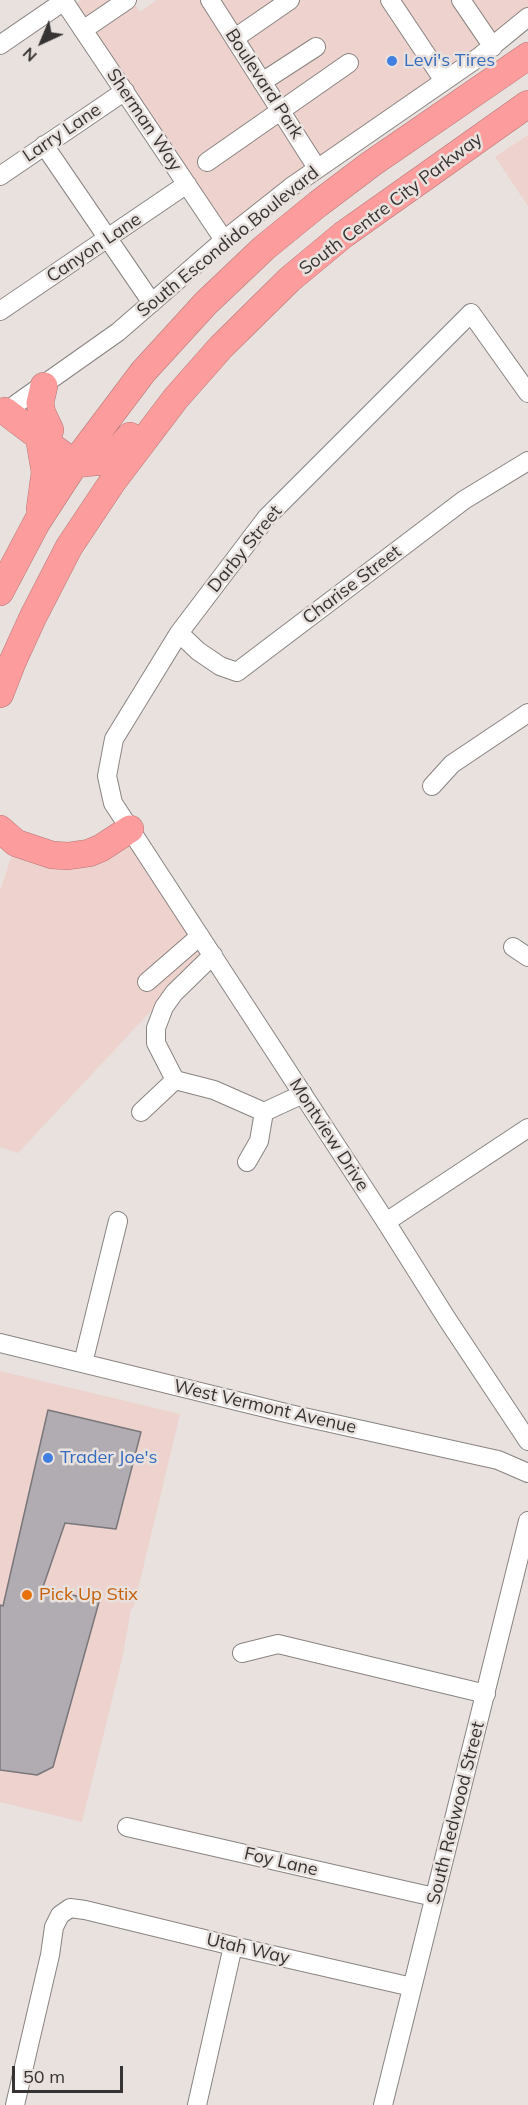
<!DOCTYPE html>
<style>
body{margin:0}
#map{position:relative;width:528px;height:2105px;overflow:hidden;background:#e8e1de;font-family:Mulish,sans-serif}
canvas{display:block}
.north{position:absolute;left:12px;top:12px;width:60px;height:60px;-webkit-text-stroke:4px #e8e1de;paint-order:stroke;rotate:224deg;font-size:16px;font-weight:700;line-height:24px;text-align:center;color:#363332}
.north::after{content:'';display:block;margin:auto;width:21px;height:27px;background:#363332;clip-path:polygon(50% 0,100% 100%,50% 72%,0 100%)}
.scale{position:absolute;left:12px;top:2066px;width:111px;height:27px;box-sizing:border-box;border:3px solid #363332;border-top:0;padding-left:8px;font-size:18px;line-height:21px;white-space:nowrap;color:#363332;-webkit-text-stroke:4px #e8e1de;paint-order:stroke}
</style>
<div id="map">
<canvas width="528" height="2105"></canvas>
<div class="north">N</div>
<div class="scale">50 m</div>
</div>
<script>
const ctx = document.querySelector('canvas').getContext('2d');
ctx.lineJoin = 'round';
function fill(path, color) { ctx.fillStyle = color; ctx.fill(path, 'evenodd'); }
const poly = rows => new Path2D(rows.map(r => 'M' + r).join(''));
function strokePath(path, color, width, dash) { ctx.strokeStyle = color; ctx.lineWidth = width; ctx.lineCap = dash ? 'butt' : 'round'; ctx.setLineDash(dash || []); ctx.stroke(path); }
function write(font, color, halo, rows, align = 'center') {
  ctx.font = font + ' Mulish,sans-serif'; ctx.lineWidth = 5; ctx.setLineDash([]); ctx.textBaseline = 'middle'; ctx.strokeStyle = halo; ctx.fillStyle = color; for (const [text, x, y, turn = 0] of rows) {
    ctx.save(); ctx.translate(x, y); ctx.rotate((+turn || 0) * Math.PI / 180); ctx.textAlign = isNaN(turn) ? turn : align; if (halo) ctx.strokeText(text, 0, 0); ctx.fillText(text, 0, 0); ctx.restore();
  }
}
fill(poly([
 [81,0,132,0,140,12,157,0,528,0,528,17,224,240,69,9],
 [528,135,528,206,495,157],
 [130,829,209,949,18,1153,0,1147,0,891,16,843,52,855],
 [0,1371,180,1414,134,1606,131,1609,123,1655,82,1822,0,1802]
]), '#edd2ce');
const building = poly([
 [48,1410,141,1432,116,1529,65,1523,43,1587,99,1602,53,1767,37,1775,0,1770,0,1605,3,1606,48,1410]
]);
fill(building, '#b0acb1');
strokePath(building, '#7a777b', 1.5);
const minor = poly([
 [63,0,224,240],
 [210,0,317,168],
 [390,0,444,81],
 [461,0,493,47],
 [83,30,127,0],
 [235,38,290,0],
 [0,45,64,1],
 [262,82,316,47],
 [44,145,152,303],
 [207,162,349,63],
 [0,176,125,91],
 [0,311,187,184],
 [528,393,471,313,267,517,179,633,114,739,107,776,113,803,386,1222,447,1319,528,1441],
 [16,404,118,332,224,240,291,187,479,57,528,17],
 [179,633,198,651,220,666,237,672,464,500,528,461],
 [432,786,452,764,528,713],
 [513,947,528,957],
 [147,982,200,936],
 [175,1080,156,1043,156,1028,164,1007,174,993,213,955],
 [141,1112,175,1080,214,1090,264,1112,303,1094],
 [247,1162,259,1141,264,1112],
 [386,1222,528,1128],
 [0,1343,290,1414,498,1460,528,1473],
 [83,1363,118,1221],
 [242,1653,278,1644,486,1694],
 [127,1827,434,1897],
 [15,2105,50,1955,54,1927,60,1915,70,1908,85,1910,233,1946,412,1987],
 [197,2105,233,1946],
 [383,2105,528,1521]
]);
const highway = poly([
 [44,386,40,403,42,413,50,430],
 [5,411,75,464,104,461,111,457,130,436],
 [39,437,45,472,40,509],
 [0,592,37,522,82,453,143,372,206,303,264,248,318,204,371,164,528,56],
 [0,694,12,663,33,617,69,547,113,481,176,398,221,347,290,279,343,235,528,104],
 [0,829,16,843,52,855,68,856,89,853,101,848,130,829]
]);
strokePath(minor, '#8a8481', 20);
strokePath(highway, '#b77777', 28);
strokePath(minor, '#fff', 18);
strokePath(highway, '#fd9c9c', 27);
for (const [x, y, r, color] of [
 [392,61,6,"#3f7fe0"],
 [48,1458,6,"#3f7fe0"],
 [27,1595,6,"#e8710a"]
]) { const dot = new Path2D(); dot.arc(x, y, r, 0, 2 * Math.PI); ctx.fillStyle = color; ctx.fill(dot); strokePath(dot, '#e8e1de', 2); }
write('18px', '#366cbe', '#e8e1de', [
 ["Levi's Tires",404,61],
 ["Trader Joe's",60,1458]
], 'left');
write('18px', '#363332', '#e8e1de', [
 ["Boulevard Park",264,84,57],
 ["Sherman Way",144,120,56],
 ["Larry Lane",62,133,-34],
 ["South Centre City Parkway",391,204,-37],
 ["South Escondido Boulevard",228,242,-39],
 ["Canyon Lane",94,248,-34],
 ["Darby Street",245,549,-51],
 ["Charise Street",352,585,-37],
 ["Montview Drive",329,1135,57],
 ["West Vermont Avenue",265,1407,13],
 ["South Redwood Street",456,1813,-76],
 ["Foy Lane",281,1862,13],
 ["Utah Way",248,1949,13]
]);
write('18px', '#c56008', '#e8e1de', [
 ["Pick Up Stix",39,1595]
], 'left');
</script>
